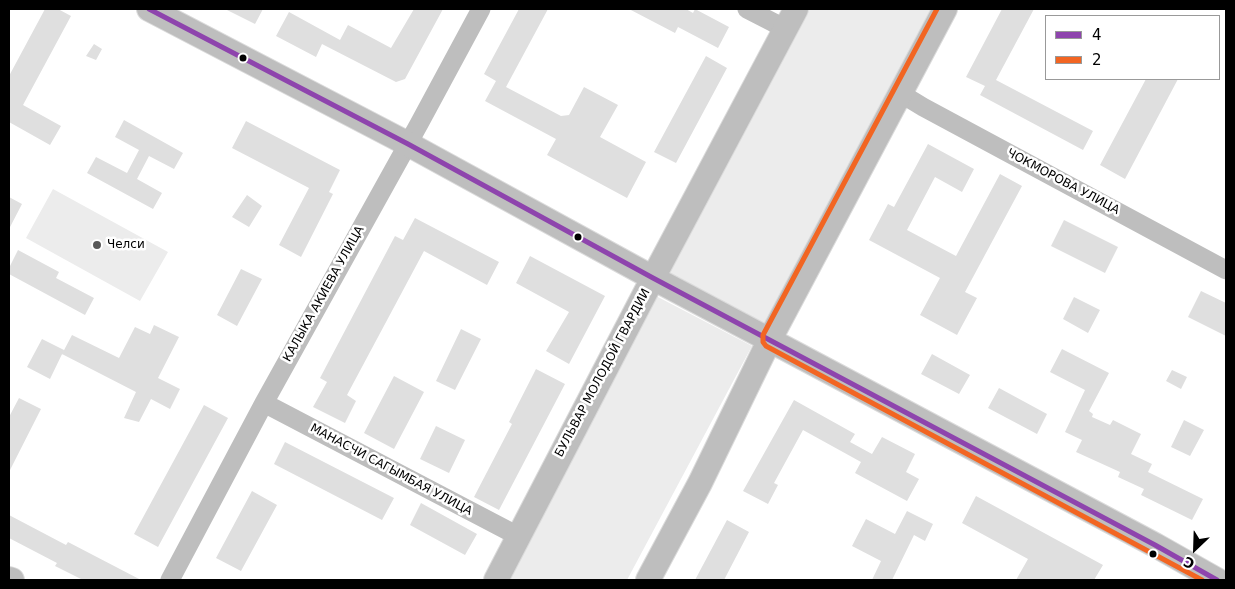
<!DOCTYPE html>
<meta charset="utf-8">
<style>
body{margin:0}
#map{position:relative;width:1235px;height:589px;overflow:hidden;background:#fff;font-family:"DejaVu Sans",sans-serif}
canvas{display:block}
.frame{position:absolute;inset:0;border:10px solid #000;pointer-events:none}
.legend{position:absolute;left:1045px;top:15px;width:175px;height:65px;box-sizing:border-box;background:#fff;border:1px solid #999;margin:0;padding:6px 9px;list-style:none;font-size:15px;color:#000}
.legend li{display:flex;align-items:center;gap:10px;height:25px}
.legend b{width:25px;border:1px solid #999}
.north{position:absolute;left:1170px;top:524px;width:50px;height:50px;-webkit-text-stroke:4px #fff;paint-order:stroke;rotate:204deg;font-size:14px;font-weight:700;line-height:20px;text-align:center;color:#000}
.north::after{content:'';display:block;margin:auto;width:18px;height:22px;background:#000;clip-path:polygon(50% 0,100% 100%,50% 72%,0 100%)}
</style>
<div id="map">
<canvas width="1235" height="589"></canvas>
<div class="frame"></div>
<ul class="legend">
<li><b style="height:6px;background:#8e44ad"></b>4</li>
<li><b style="height:6px;background:#f26522"></b>2</li>
</ul>
<div class="north">С</div>
</div>
<script>
const ctx = document.querySelector('canvas').getContext('2d');
ctx.lineJoin = 'round';
function fill(path, color) { ctx.fillStyle = color; ctx.fill(path, 'evenodd'); }
const poly = rows => new Path2D(rows.map(r => 'M' + r).join(''));
function strokePath(path, color, width, dash) { ctx.strokeStyle = color; ctx.lineWidth = width; ctx.lineCap = dash ? 'butt' : 'round'; ctx.setLineDash(dash || []); ctx.stroke(path); }
function write(font, color, halo, rows, align = 'center') {
  ctx.font = font + ' "DejaVu Sans",sans-serif'; ctx.lineWidth = 5; ctx.setLineDash([]); ctx.textBaseline = 'middle'; ctx.strokeStyle = halo; ctx.fillStyle = color; for (const [text, x, y, turn = 0] of rows) {
    ctx.save(); ctx.translate(x, y); ctx.rotate((+turn || 0) * Math.PI / 180); ctx.textAlign = isNaN(turn) ? turn : align; if (halo) ctx.strokeText(text, 0, 0); ctx.fillText(text, 0, 0); ctx.restore();
  }
}
fill(poly([
 [809,9,931,9,764,324,668,272],
 [53,189,168,252,140,301,26,238],
 [656,296,752,346,627,580,504,580]
]), '#ececec');
fill(poly([
 [45,9,58,9,71,16,23,105,61,126,50,145,9,122,9,76],
 [225,9,263,9,255,24],
 [414,9,443,9,405,79,396,82,322,44,316,57,276,36,289,12,340,40,348,25,391,48],
 [519,9,548,9,506,87,561,116,569,115,584,87,618,105,600,137,646,162,627,198,547,155,556,139,485,101,496,81,484,74],
 [629,9,686,9,693,13,695,9,729,27,718,48,678,27,675,33],
 [1002,9,1034,9,996,80,1093,131,1083,150,980,95,985,86,966,77],
 [94,44,102,49,96,60,86,56],
 [706,56,727,68,676,163,654,152],
 [1146,79,1178,79,1125,179,1100,165],
 [124,120,183,153,174,169,149,156,137,179,162,193,153,209,87,173,96,157,127,173,139,150,115,137],
 [246,121,340,170,329,192,333,194,301,257,279,245,309,188,232,148],
 [928,144,974,169,962,192,935,177,907,230,956,256,1000,174,1022,186,965,292,977,298,957,335,920,315,940,278,869,240,888,204,894,207],
 [247,195,262,206,249,227,232,217],
 [9,197,22,204,9,229],
 [415,218,499,262,487,285,424,251,347,395,356,401,345,423,313,407,327,382,320,378,395,236,403,240],
 [1064,220,1118,247,1105,273,1051,246],
 [18,250,59,272,56,278,94,298,85,315,9,274,9,268],
 [530,256,605,296,569,364,546,351,569,312,516,283],
 [241,269,262,279,237,326,217,315],
 [1201,291,1226,303,1226,336,1188,317],
 [1074,297,1100,310,1088,333,1063,319],
 [154,325,179,337,158,378,180,389,170,409,151,399,139,422,124,418,136,392,62,354,72,335,119,358,135,327,150,334],
 [461,329,481,339,455,390,436,381],
 [42,339,64,350,50,379,27,367],
 [1062,349,1109,373,1089,411,1093,414,1092,417,1110,425,1113,420,1141,434,1131,454,1152,464,1148,472,1203,499,1192,520,1141,495,1144,489,1118,477,1120,472,1076,452,1082,440,1065,432,1085,390,1050,372],
 [932,354,970,375,959,394,921,374],
 [536,369,565,384,499,510,474,497,512,424,509,422],
 [1172,370,1187,377,1181,389,1166,381],
 [394,376,424,392,394,449,364,433],
 [999,388,1047,414,1037,434,988,408],
 [19,398,41,409,9,472,9,417],
 [794,400,855,434,850,442,872,454,882,437,915,454,906,472,919,479,907,501,855,473,861,462,803,430,774,483,778,485,768,504,743,491],
 [204,405,228,418,158,547,134,534],
 [1184,420,1204,430,1190,456,1171,447],
 [436,426,465,440,449,473,420,459],
 [285,442,394,498,382,520,274,464],
 [252,491,277,505,241,571,216,558],
 [976,496,1103,565,1094,580,1016,580,1028,559,962,523],
 [421,503,477,534,465,555,410,525],
 [907,511,933,524,925,541,914,535,892,580,872,580,881,561,852,546,866,519,895,534],
 [9,515,66,545,68,542,141,580,83,580,55,566,57,563,9,538],
 [727,520,749,532,724,580,695,580]
]), '#dfdfdf');
const major = poly([
 [149,9,408,144,653,278,1155,545,1217,580],
 [9,579,12,580],
 [496,580,653,278,796,9],
 [648,580,700,483,770,339,945,9]
]);
strokePath(major, '#dbdbdb', 26);
strokePath(poly([
 [747,9,786,29],
 [900,93,923,107,1226,270],
 [264,403,518,536],
 [170,580,264,403,419,124,481,9]
]), '#bebebe', 19);
strokePath(major, '#bebebe', 24);
strokePath(poly([
 [149,9,408,144,653,278,1155,545,1217,580]
]), '#8e44ad', 5);
strokePath(poly([
 [937,9,763,335,763,342,766,346,1202,580]
]), '#f26522', 5);
for (const [x, y, r, color] of [
 [243,58,4.5,"#000"],
 [578,237,4.5,"#000"],
 [97,245,5,"#595959"],
 [1153,554,4.5,"#000"]
]) { const dot = new Path2D(); dot.arc(x, y, r, 0, 2 * Math.PI); ctx.fillStyle = color; ctx.fill(dot); strokePath(dot, '#fff', 2); }
write('12px', '#000', '#fff', [
 ["ЧОКМОРОВА УЛИЦА",1063,182,28],
 ["КАЛЫКА АКИЕВА УЛИЦА",324,294,-61],
 ["БУЛЬВАР МОЛОДОЙ ГВАРДИИ",603,373,-62],
 ["МАНАСЧИ САГЫМБАЯ УЛИЦА",391,470,28]
]);
write('12px', '#000', '#fff', [
 ["Челси",107,245]
], 'left');
</script>
